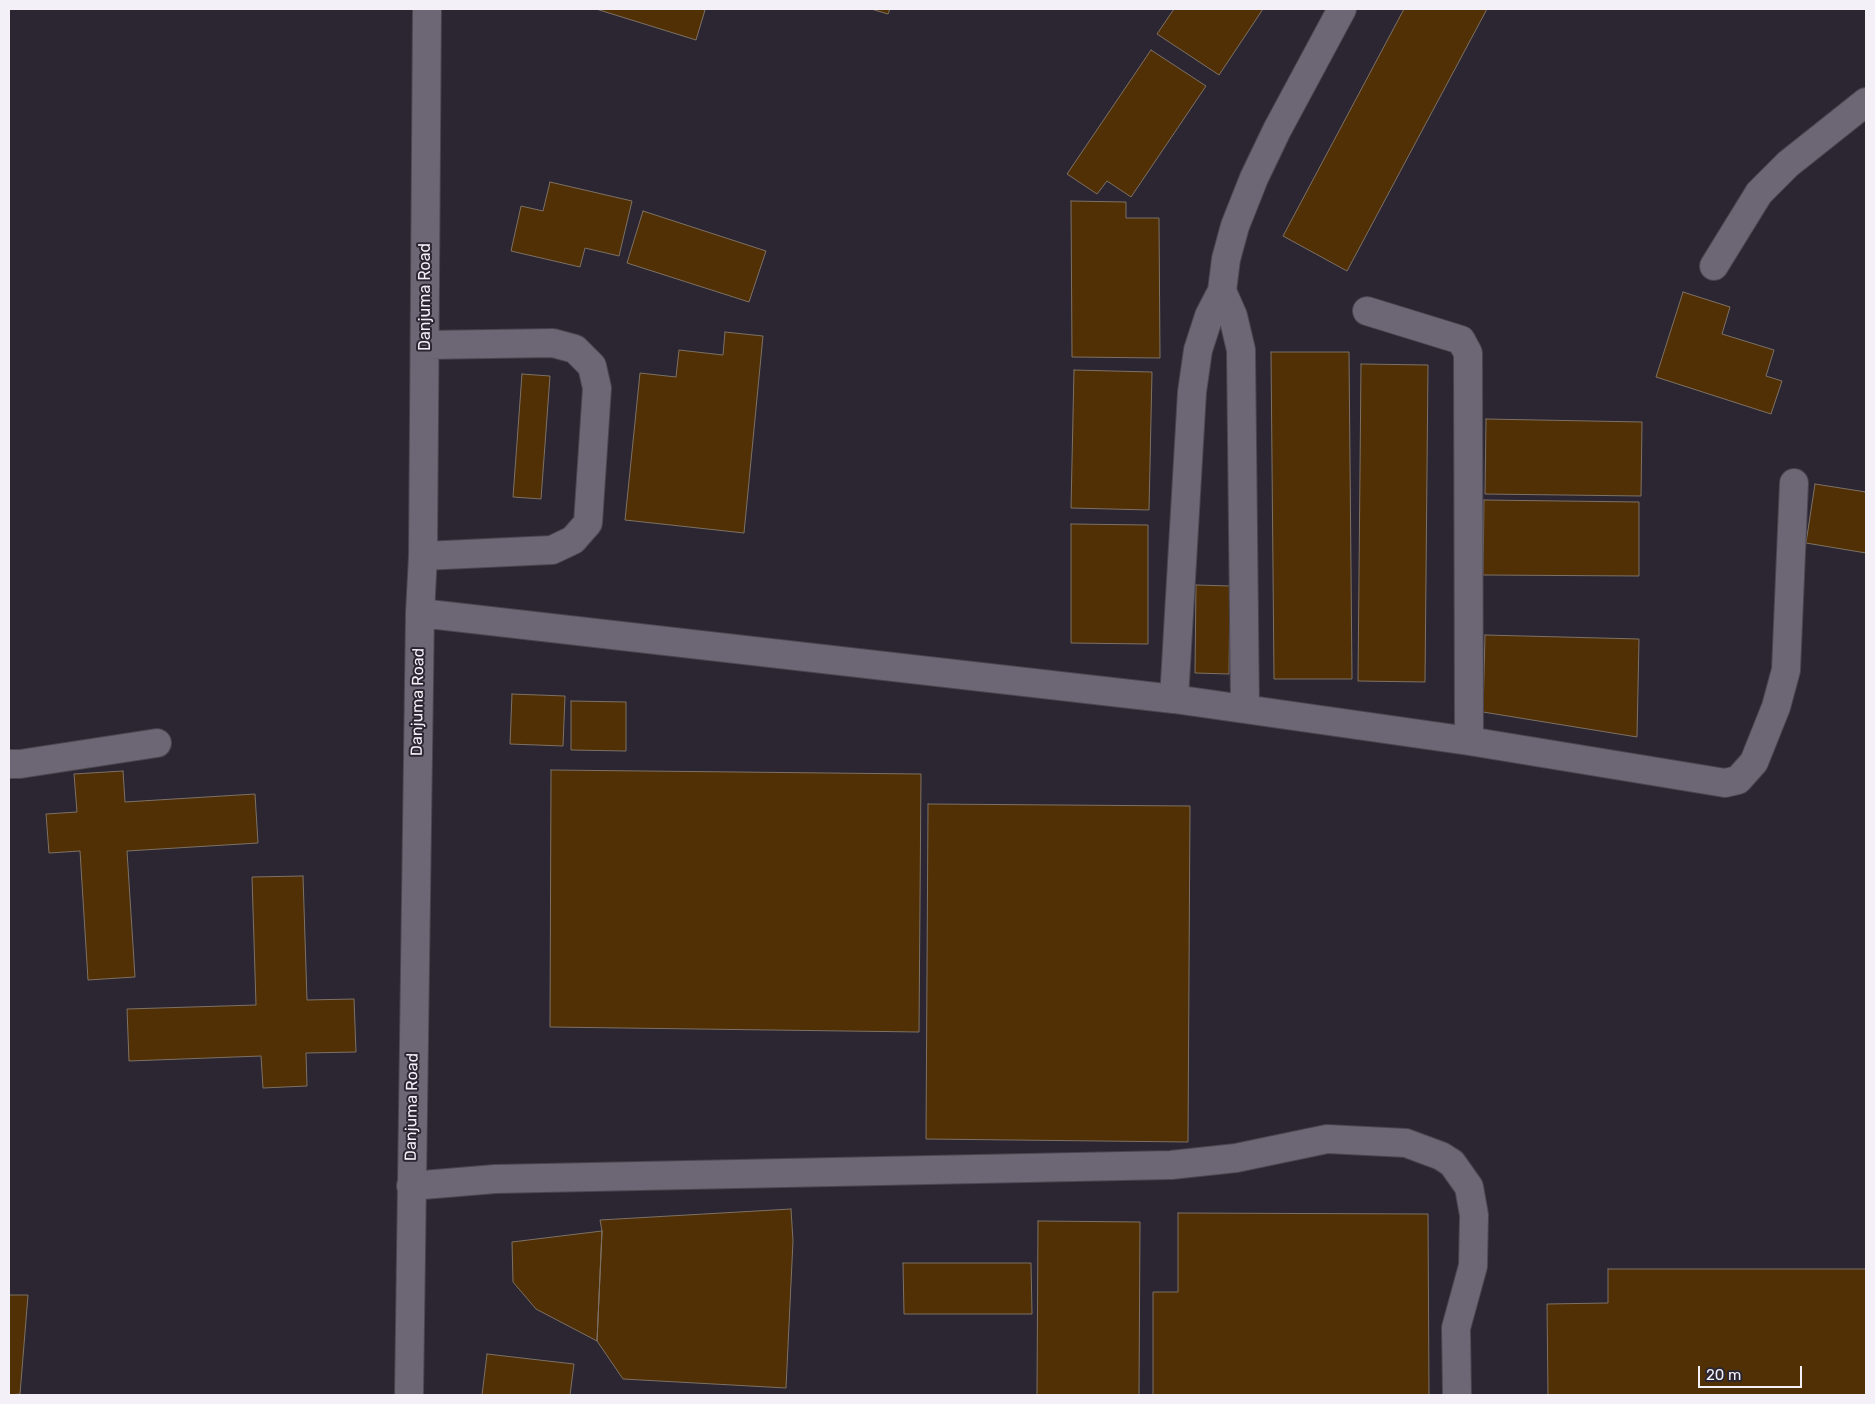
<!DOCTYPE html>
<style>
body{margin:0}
#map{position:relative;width:1875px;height:1404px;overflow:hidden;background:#2b2632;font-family:Rubik,sans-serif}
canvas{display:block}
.frame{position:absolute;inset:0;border:10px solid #f3f0f8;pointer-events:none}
.scale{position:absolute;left:1698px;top:1366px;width:104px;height:22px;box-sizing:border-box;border:2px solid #f3f0f8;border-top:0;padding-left:6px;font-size:15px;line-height:18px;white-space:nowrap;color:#f3f0f8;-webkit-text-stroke:4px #2b2632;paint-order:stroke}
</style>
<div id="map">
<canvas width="1875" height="1404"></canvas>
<div class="frame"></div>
<div class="scale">20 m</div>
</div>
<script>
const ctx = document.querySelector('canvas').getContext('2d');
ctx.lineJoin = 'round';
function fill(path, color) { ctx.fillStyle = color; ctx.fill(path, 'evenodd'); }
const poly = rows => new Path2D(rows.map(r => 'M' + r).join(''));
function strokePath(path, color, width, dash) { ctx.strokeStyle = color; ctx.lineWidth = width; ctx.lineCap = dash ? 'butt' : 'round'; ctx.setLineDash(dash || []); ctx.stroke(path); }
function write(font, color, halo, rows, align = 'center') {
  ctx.font = font + ' Rubik,sans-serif'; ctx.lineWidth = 4; ctx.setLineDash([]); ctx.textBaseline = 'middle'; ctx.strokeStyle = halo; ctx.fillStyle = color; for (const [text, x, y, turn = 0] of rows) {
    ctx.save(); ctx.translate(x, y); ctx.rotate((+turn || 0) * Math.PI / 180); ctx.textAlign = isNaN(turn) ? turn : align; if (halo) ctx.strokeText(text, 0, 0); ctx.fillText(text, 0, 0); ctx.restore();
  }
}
const building = poly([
 [596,9,700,9,705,10,696,40,596,9],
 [871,9,890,9,888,14,871,9],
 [1174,9,1263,9,1219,75,1157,34,1174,9],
 [1404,9,1487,9,1347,271,1283,236,1404,9],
 [1151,50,1206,86,1131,197,1107,181,1097,194,1067,174,1151,50],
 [550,182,632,201,619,256,585,248,580,267,511,251,521,206,543,211,550,182],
 [1071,201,1126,202,1126,218,1159,218,1160,358,1072,357,1071,201],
 [643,211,766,251,749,302,627,263,643,211],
 [1683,292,1730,307,1722,334,1774,350,1766,376,1782,381,1771,414,1656,377,1683,292],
 [725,332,763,336,744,533,625,520,640,373,676,377,679,350,723,355,725,332],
 [1271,352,1349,352,1352,679,1274,679,1271,352],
 [1361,364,1428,365,1425,682,1358,681,1361,364],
 [1074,370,1152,372,1149,510,1071,508,1074,370],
 [522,374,550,376,541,499,513,497,522,374],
 [1486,419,1642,422,1641,496,1485,494,1486,419],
 [1815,484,1866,492,1866,553,1806,543,1815,484],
 [1484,500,1639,502,1639,576,1483,575,1484,500],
 [1071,524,1148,525,1148,644,1071,643,1071,524],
 [1196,585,1230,586,1229,674,1195,673,1196,585],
 [1485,635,1639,639,1637,737,1483,712,1485,635],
 [512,694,565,696,563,746,510,744,512,694],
 [571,701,626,702,626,751,571,750,571,701],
 [551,770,921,774,919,1032,550,1027,551,770],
 [123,771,125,802,255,794,258,843,127,851,135,977,88,980,80,851,49,853,46,814,77,812,74,774,123,771],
 [928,804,1190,806,1188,1142,926,1139,928,804],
 [303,876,307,1000,354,999,356,1052,306,1053,307,1086,263,1088,261,1056,129,1061,127,1009,256,1005,252,877,303,876],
 [791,1209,793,1241,786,1388,623,1379,597,1341,602,1231,600,1220,791,1209],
 [1178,1213,1428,1214,1429,1395,1153,1395,1153,1292,1178,1292,1178,1213],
 [1038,1221,1140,1222,1139,1395,1037,1395,1038,1221],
 [602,1231,597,1341,536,1309,513,1282,512,1242,602,1231],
 [903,1263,1031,1263,1032,1314,904,1314,903,1263],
 [1608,1269,1866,1269,1866,1395,1548,1395,1547,1304,1608,1303,1608,1269],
 [9,1295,28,1295,20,1394,9,1395,9,1295],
 [487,1354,574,1364,570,1395,482,1395,487,1354]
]);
fill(building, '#513005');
strokePath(building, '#7d7165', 1);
const minor = poly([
 [1714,266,1759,193,1788,164,1866,102],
 [1222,291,1233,316,1241,350,1245,709],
 [1367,311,1461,340,1468,353,1469,741],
 [423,556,552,550,573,540,588,523,597,388,592,366,575,349,553,343,425,345],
 [420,613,1174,699,1469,741,1725,783,1738,780,1754,762,1776,707,1786,670,1794,483],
 [1174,699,1192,392,1198,350,1209,316,1222,291,1226,259,1235,226,1254,178,1277,130,1342,9],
 [9,764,20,764,157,743],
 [411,1186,495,1179,1171,1165,1236,1158,1327,1139,1406,1143,1441,1156,1452,1163,1469,1187,1474,1215,1473,1266,1456,1328,1457,1395],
 [409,1395,420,613,423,556,427,9]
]);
strokePath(minor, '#4a454f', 30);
strokePath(minor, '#6d6675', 28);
write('16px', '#f3f0f8', '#2b2632', [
 ["Danjuma Road",425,297,-90],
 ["Danjuma Road",418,702,-89],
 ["Danjuma Road",412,1107,-89]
]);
</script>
